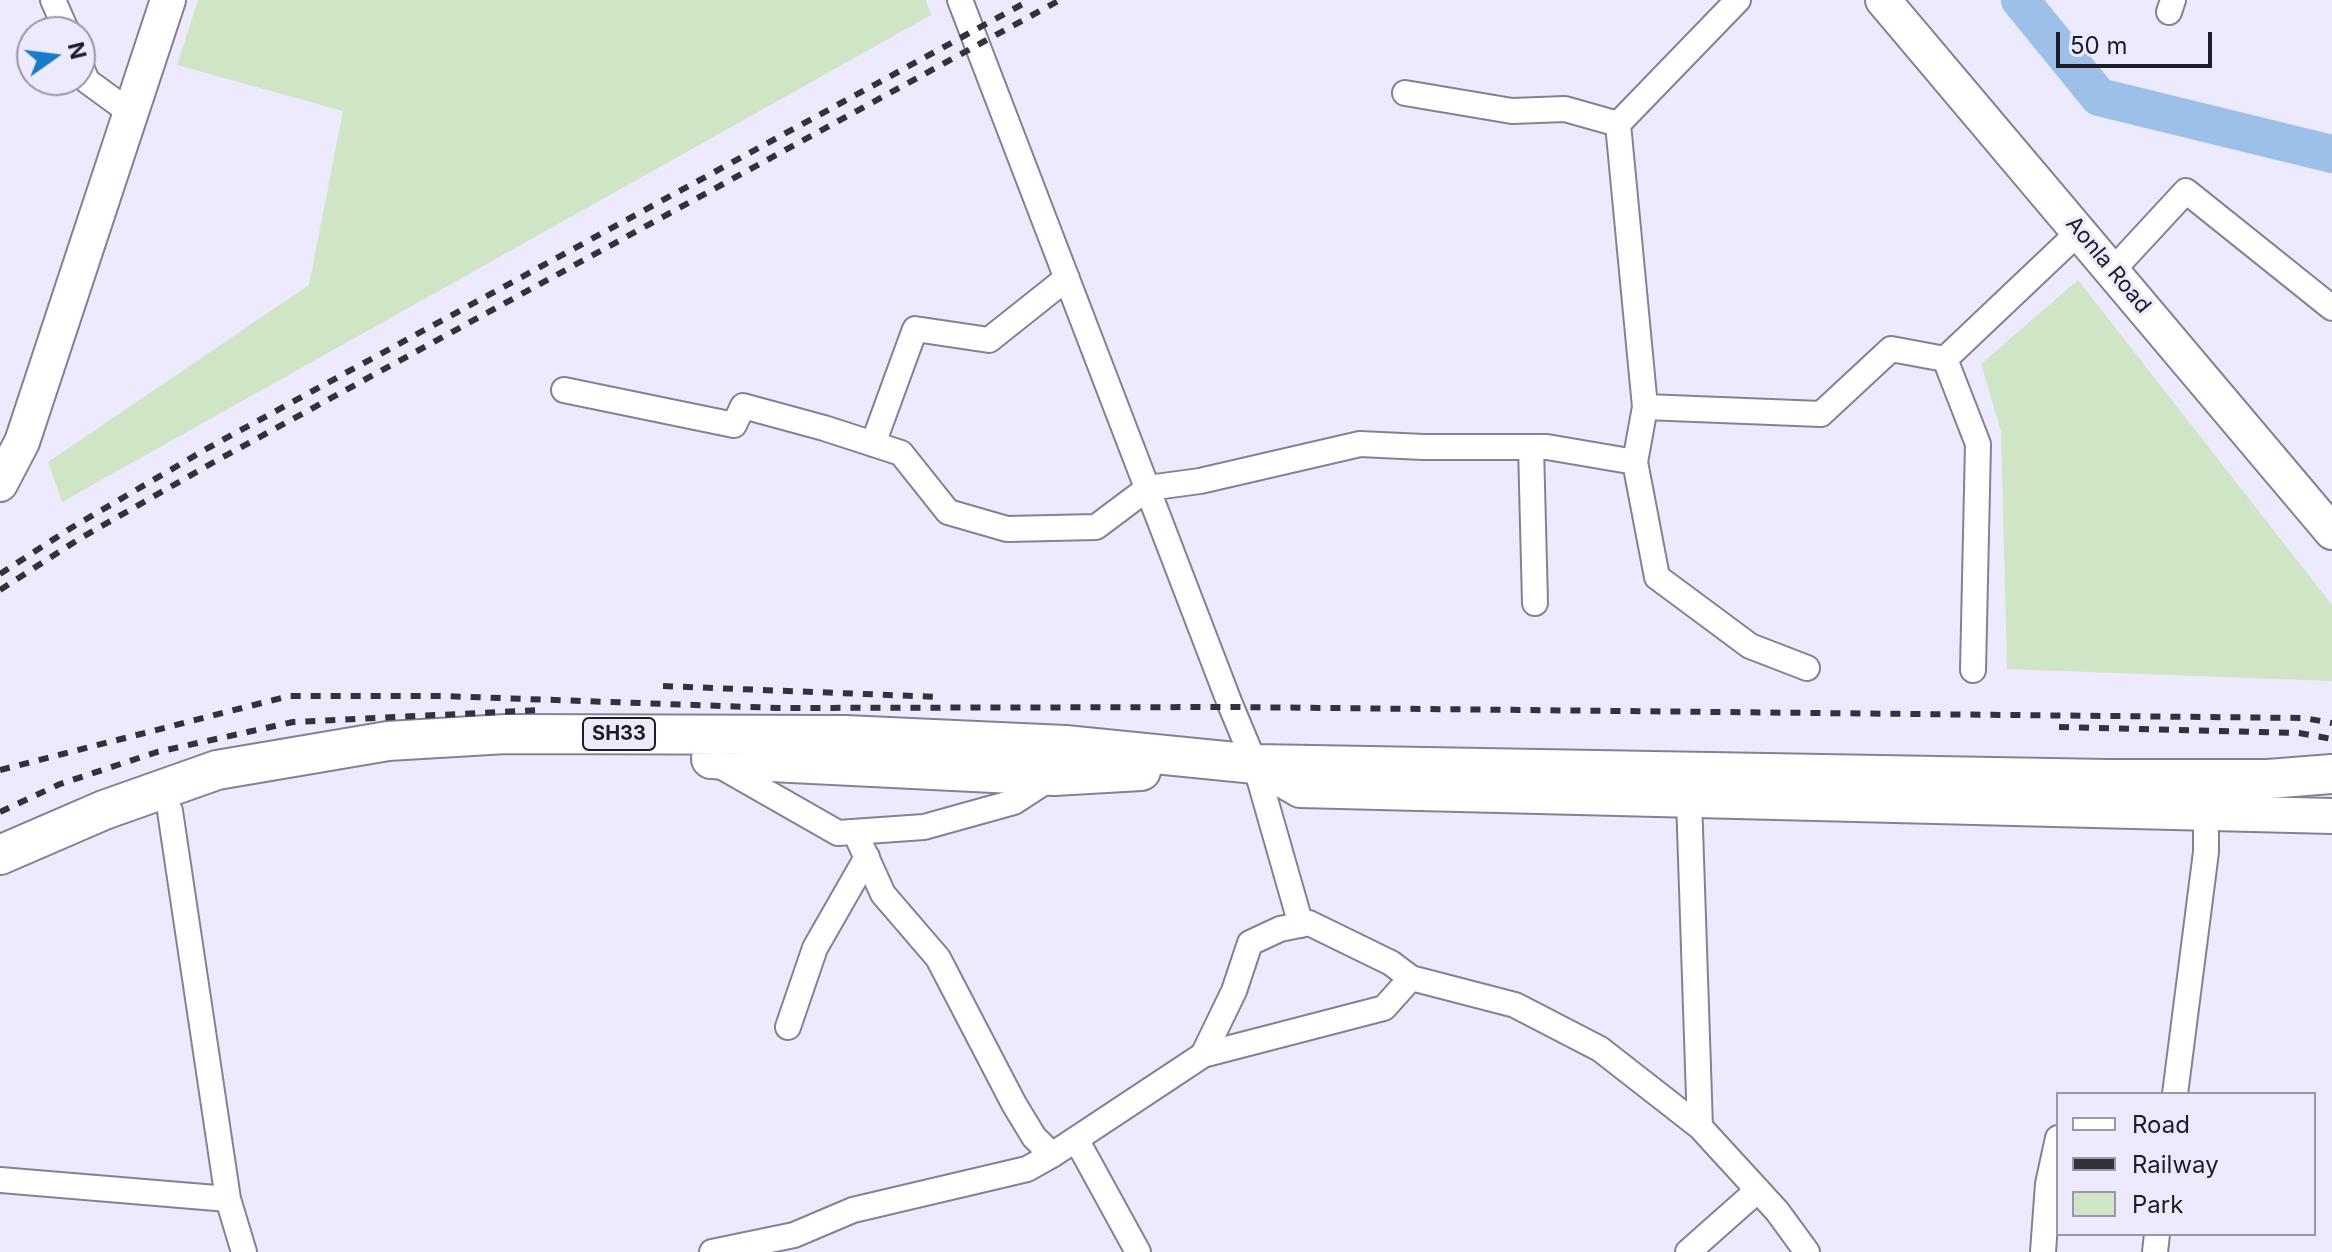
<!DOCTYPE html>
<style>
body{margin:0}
#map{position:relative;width:2332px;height:1252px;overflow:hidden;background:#edeafd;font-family:Inter,sans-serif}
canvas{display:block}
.legend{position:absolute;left:2056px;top:1092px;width:260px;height:144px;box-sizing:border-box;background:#edeafd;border:2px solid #9a98a7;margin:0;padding:10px 14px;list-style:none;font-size:24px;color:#1e1d25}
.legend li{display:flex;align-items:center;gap:16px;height:40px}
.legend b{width:40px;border:2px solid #9a98a7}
.north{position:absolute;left:16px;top:16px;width:80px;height:80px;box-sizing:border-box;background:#edeafd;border:2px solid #9a98a7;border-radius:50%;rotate:76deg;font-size:22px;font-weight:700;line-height:32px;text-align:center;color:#1e1d25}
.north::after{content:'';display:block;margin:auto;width:28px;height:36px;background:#197cc8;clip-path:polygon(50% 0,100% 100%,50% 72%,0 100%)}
.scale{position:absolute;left:2056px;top:32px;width:156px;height:36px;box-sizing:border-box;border:4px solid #1e1d25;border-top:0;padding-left:10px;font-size:24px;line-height:28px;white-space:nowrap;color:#1e1d25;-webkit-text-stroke:6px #edeafd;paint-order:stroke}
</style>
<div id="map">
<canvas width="2332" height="1252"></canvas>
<ul class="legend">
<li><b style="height:10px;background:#fff"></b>Road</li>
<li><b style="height:10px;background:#33323b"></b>Railway</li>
<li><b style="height:22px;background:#cfe5c6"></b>Park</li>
</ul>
<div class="north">N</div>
<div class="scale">50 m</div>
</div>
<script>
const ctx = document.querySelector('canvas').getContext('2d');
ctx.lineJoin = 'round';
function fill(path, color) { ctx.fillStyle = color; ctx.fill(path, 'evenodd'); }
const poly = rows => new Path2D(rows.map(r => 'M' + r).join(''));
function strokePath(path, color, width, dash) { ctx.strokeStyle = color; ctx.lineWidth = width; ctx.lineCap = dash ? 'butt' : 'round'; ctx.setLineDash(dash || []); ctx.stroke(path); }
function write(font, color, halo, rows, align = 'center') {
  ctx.font = font + ' Inter,sans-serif'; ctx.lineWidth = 6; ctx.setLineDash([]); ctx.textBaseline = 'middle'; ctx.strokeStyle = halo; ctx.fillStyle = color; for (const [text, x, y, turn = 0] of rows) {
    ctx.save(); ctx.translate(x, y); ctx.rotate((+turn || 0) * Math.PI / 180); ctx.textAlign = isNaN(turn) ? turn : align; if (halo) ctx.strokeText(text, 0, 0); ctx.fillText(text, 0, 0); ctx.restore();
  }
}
fill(poly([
 [198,0,926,0,931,15,62,502,48,462,309,285,343,111,177,65],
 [2078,280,2332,605,2332,681,2007,669,2001,431,1981,364]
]), '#cfe5c6');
strokePath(poly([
 [2020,0,2099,97,2332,154]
]), '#9cc0e7', 38);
const street = poly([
 [53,0,67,32],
 [960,0,1230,704,1255,764,1301,925],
 [1738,0,1618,124,1645,407,1635,462,1657,577,1750,646,1807,668],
 [2169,12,2173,0],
 [80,64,87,81,131,113],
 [1405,93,1512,111,1565,109,1618,124],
 [2113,270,2186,191,2332,308],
 [564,390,734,425,743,406,824,428,901,453,948,512,1007,529,1096,527,1148,488,1200,481,1360,444,1423,447,1547,447,1635,462],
 [1645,407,1821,414,1891,349,1945,359],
 [873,444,915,329,989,340,1067,278],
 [1531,447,1535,603],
 [1973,670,1978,444,1945,359,2080,231],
 [717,764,838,833,924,827,1014,802,1054,776],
 [1689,799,1700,1127],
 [170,811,228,1199,244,1252],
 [855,832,883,894,938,958,1014,1104,1034,1137,1052,1155],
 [788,1027,815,948,867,857],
 [1203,1055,1384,1008,1411,978],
 [2175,1094,2206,852,2206,811],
 [1076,1139,1138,1252],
 [0,1180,228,1199],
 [712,1252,794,1235,853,1210,1027,1169,1052,1155,1203,1055,1234,991,1250,943,1280,929,1309,923,1391,963,1411,978,1515,1005,1600,1049,1700,1127,1777,1211,1807,1252],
 [1688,1252,1758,1190],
 [2043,1252,2048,1184,2058,1138],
 [2155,1252,2157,1234]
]);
const secondary = poly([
 [1883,0,2332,532],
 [0,484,22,442,168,0],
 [1255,764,1300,790,2332,816]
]);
const primary = poly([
 [711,759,1054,776,1141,771],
 [0,855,104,810,217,770,388,741,506,734,845,735,1065,745,1255,764,2107,779,2268,779,2332,774]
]);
strokePath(street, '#848196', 28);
strokePath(secondary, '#848196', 38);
strokePath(primary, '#848196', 42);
strokePath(street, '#fff', 24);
strokePath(secondary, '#fff', 34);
strokePath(primary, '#fff', 38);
strokePath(poly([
 [0,574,71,528,208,448,1030,0],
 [0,590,79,539,214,462,1060,0],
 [663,686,939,697],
 [2059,727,2299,733,2332,739],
 [0,770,289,696,443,696,778,708,1231,707,2304,718,2332,723],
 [0,812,60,784,157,752,293,722,541,710]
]), '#33323b', 6, [10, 10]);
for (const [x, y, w] of [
 [619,734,72]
]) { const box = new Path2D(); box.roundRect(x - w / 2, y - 16, w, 32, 6); ctx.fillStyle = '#edeafd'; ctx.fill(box); strokePath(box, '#1e1d25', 2); }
write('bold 20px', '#1e1d25', null, [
 ["SH33",619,734]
]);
write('22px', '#1e1d25', '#edeafd', [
 ["Aonla Road",2108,265,50]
]);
</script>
